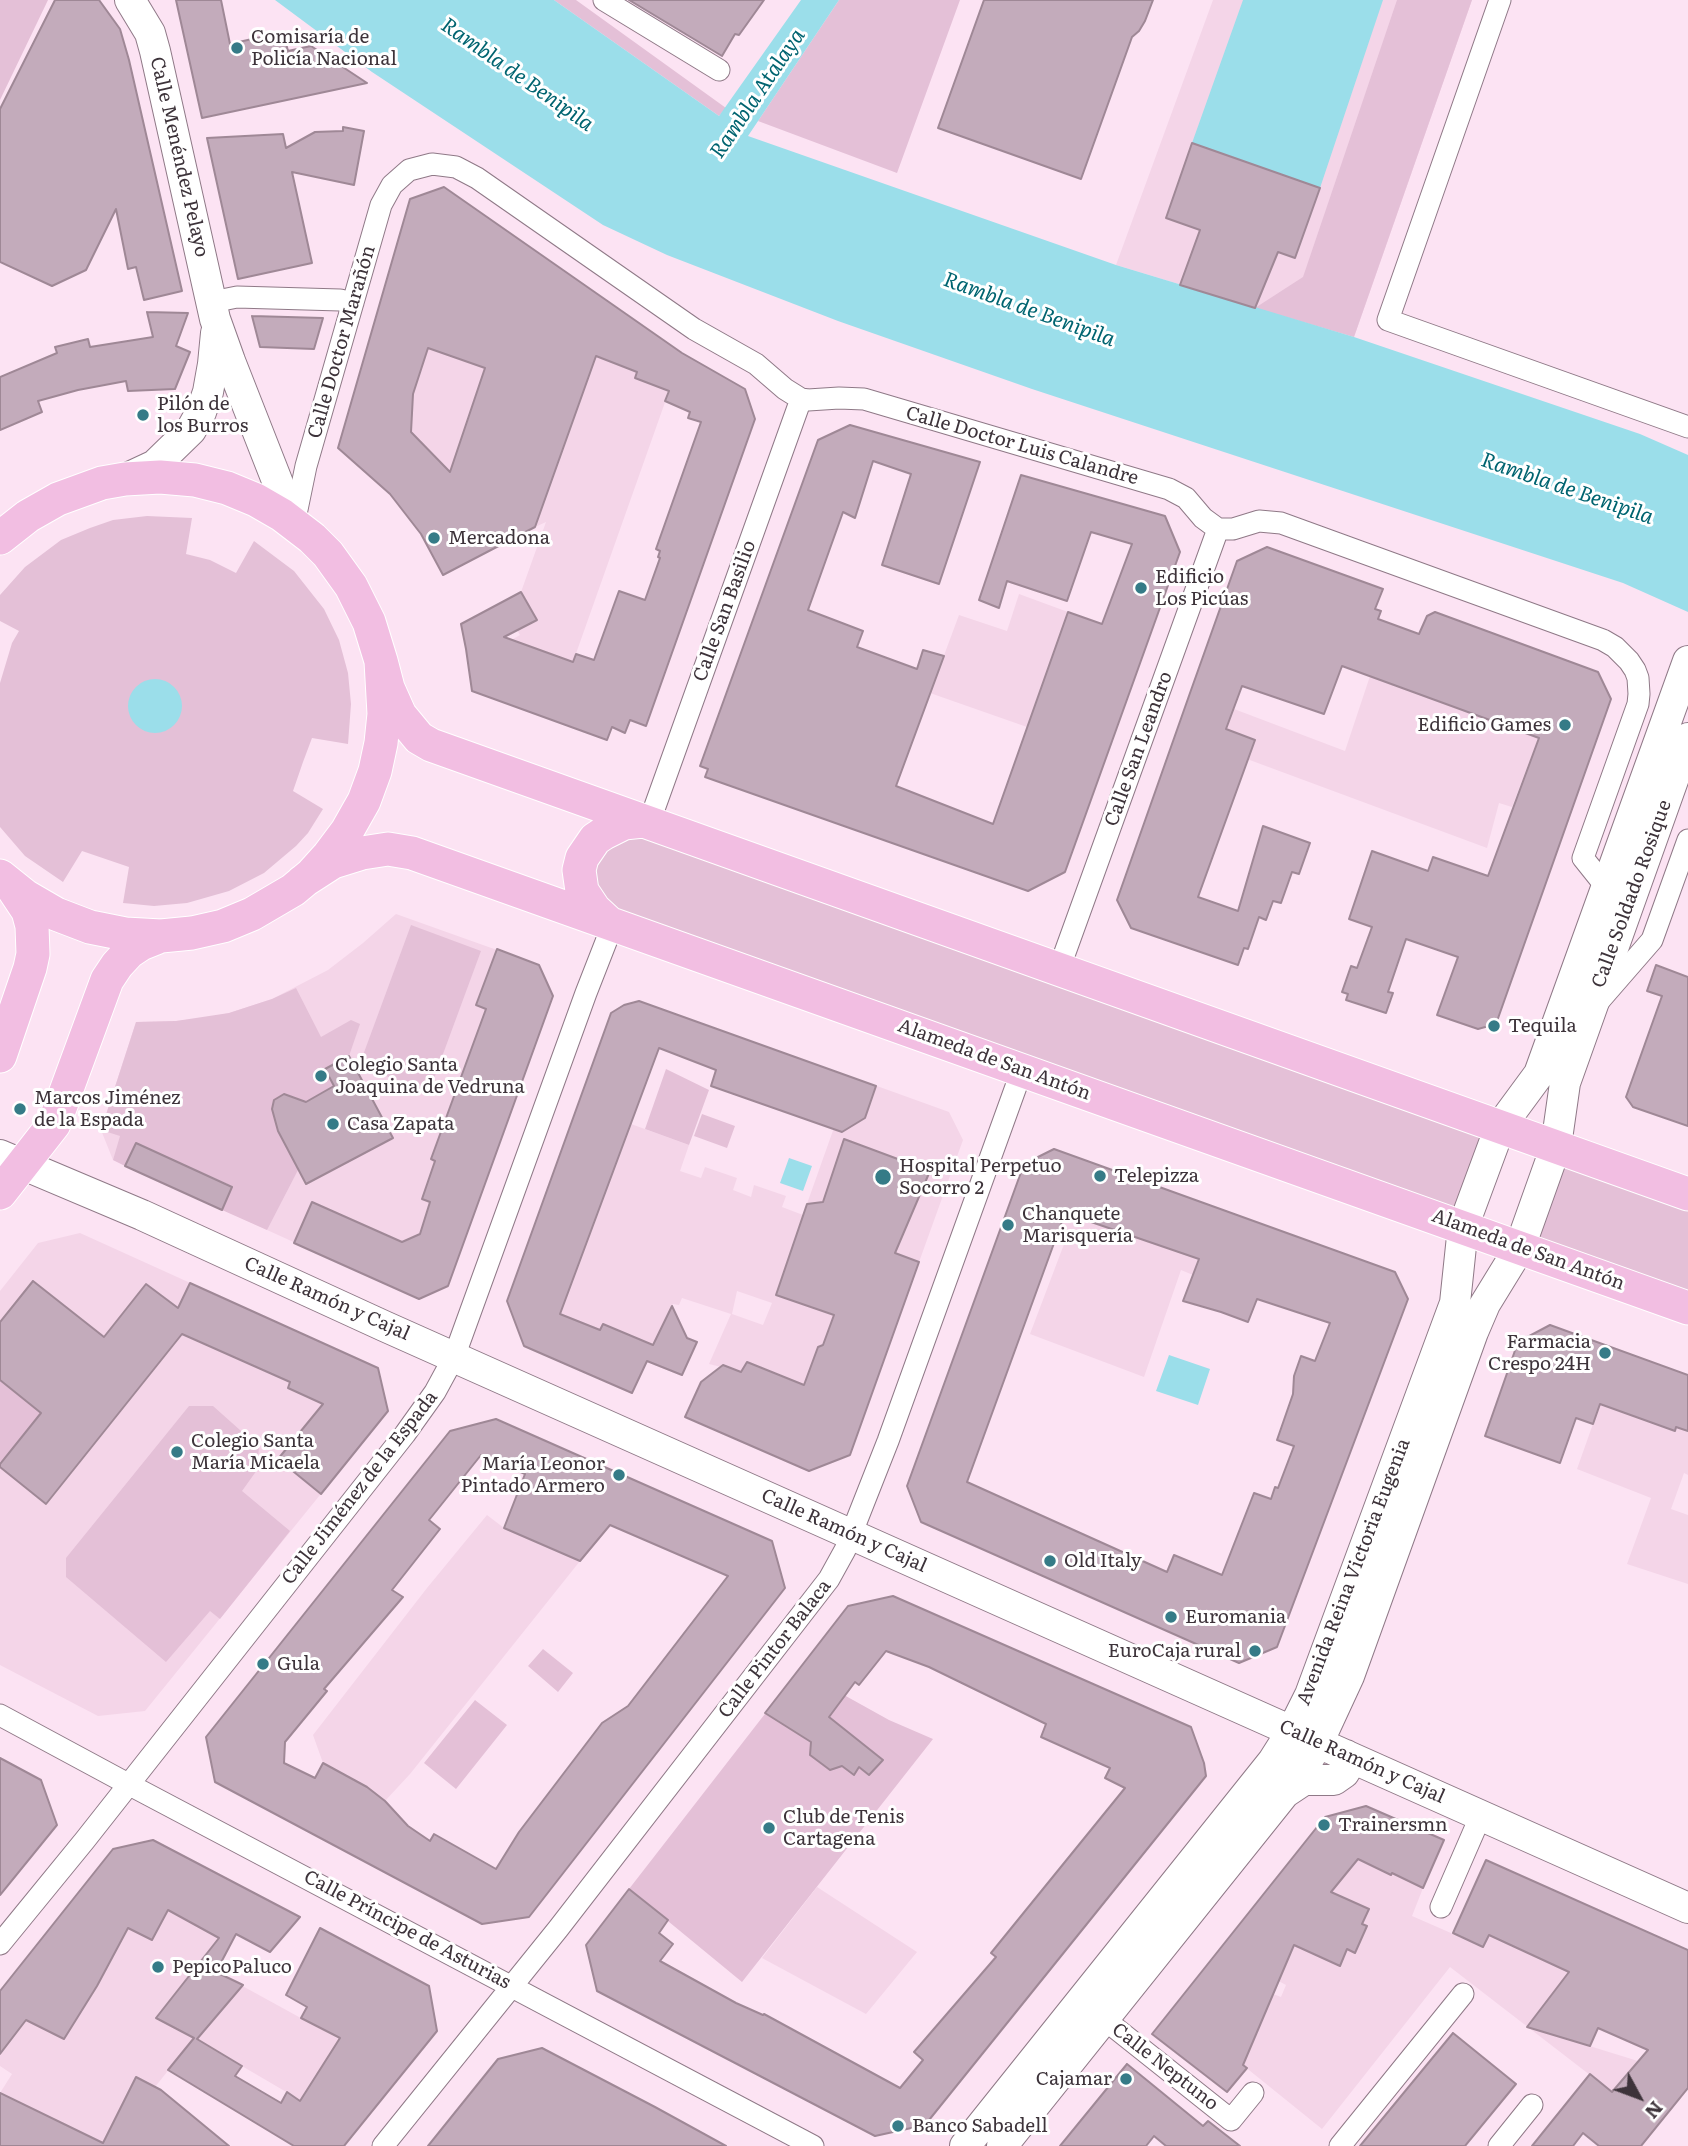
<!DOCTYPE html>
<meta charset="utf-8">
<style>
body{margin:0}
#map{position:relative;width:1688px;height:2146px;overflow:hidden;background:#fce3f3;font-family:Literata,serif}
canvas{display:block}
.north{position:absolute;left:1604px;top:2062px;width:70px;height:70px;-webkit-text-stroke:5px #fff;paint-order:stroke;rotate:131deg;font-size:19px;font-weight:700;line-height:28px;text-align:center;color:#3d333a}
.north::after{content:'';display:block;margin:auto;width:24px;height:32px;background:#3d333a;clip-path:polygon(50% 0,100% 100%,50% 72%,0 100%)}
</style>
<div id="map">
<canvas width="1688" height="2146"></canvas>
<div class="north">N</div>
</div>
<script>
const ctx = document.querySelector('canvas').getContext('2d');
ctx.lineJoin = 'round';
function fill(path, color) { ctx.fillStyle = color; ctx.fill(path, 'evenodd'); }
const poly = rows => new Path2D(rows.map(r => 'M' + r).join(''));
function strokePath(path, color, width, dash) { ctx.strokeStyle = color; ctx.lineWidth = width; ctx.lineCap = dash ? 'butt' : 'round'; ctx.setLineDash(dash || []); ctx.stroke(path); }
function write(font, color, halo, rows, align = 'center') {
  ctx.font = font + ' Literata,serif'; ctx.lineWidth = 6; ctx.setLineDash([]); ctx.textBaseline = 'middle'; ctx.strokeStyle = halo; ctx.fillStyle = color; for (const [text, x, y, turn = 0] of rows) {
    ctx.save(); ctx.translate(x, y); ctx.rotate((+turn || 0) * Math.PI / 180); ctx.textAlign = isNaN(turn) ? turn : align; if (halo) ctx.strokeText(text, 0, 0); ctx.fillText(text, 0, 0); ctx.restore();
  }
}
fill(poly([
 [1213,0,1472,0,1354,337,1116,265],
 [428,348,485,368,450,472,411,432,413,394],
 [598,351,618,358,616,364,637,372,635,378,669,391,573,662,530,646,522,668,508,642,520,635,517,630,537,620,521,592,546,522,535,527],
 [1019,594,1068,612,1027,727,930,693,959,615,1007,631],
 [1370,676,1525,733,1547,716,1512,807,1499,803,1487,848,1247,759,1255,740,1226,729,1234,709,1345,751],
 [396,914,539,965,553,996,448,1286,419,1299,113,1160,101,1130,136,1022,176,1021,205,1018,229,1013,272,999,328,970,363,943],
 [852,1077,949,1112,963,1140,892,1337,828,1331,823,1345,818,1348,810,1369,812,1375,804,1396,772,1372,747,1362,741,1372,709,1364,731,1314,682,1298,679,1305,673,1304,654,1345,603,1324,600,1330,555,1312,567,1296,631,1124,689,1145,680,1171,701,1178,705,1167,737,1178,733,1190,751,1197,754,1185,786,1196,782,1207,803,1215],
 [737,1291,772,1303,763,1325,732,1314],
 [1060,1211,1198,1259,1193,1275,1181,1270,1144,1377,1030,1334,1069,1231,1055,1225],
 [80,1233,378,1368,388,1411,145,1711,98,1716,0,1665,0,1291,38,1243],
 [1600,1404,1674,1431,1677,1424,1688,1431,1688,1475,1684,1473,1671,1509,1688,1515,1688,1584,1627,1564,1651,1498,1577,1469],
 [487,1515,504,1528,580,1561,410,1774,385,1801,367,1787,323,1763,313,1735,427,1588],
 [1361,1856,1362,1861,1391,1875,1394,1870,1401,1877,1423,1888,1412,1916,1483,1947,1499,1913,1534,1918,1510,1948,1513,1946,1688,2022,1556,1990,1528,2027,1638,2061,1612,2092,1450,1967,1322,2129,1213,2041,1260,1989,1281,1997,1286,1985,1256,1969,1299,1932,1311,1953,1340,1966,1347,1949,1355,1952,1367,1926,1362,1924,1369,1909,1332,1892,1327,1904,1317,1907,1354,1864,1353,1858],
 [817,1887,917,1952,866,2014,762,1958],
 [73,1899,152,1940,168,1910,231,1944,217,1972,339,2039,322,2066,347,2081,341,2089,316,2074,300,2100,194,2038,155,2087,136,2077,105,2142,111,2146,79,2146,88,2136,0,2093,12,2074,0,2066,0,2054,26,2020,64,2039,97,1986,120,1943,63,1912]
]), '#f4d5e8');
fill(poly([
 [0,0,48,0,0,100],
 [554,0,576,0,726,108,719,116],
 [839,0,960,0,897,173,758,121],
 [1397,0,1472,0,1354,337,1255,308,1303,277],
 [147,516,192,518,186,554,210,560,236,573,254,541,294,571,324,609,339,640,348,673,351,704,348,744,312,738,303,762,293,791,323,809,308,833,296,846,264,873,229,891,187,903,154,906,123,903,129,867,82,851,63,882,25,856,0,827,0,683,12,643,19,631,0,621,0,595,25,567,61,540,90,528,113,520],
 [613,828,1500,1127,1463,1227,602,917,582,891],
 [411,925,481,951,429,1092,359,1066],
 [296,988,321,1037,351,1020,360,1024,349,1056,326,1069,334,1086,300,1105,295,1098,284,1094,274,1100,279,1133,298,1170,267,1230,222,1210,232,1186,136,1143,125,1166,113,1160,120,1136,101,1130,136,1022,176,1021,229,1013,272,999],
 [666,1069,709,1090,689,1145,645,1129],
 [702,1114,735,1126,727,1148,694,1136],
 [1556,1146,1688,1194,1688,1307,1520,1247],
 [0,1380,41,1413,1,1462,0,1461],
 [189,1406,213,1406,259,1447,257,1470,242,1491,290,1531,220,1619,210,1611,166,1662,66,1577,66,1558],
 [543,1649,573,1673,558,1692,528,1666],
 [799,1670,889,1720,933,1739,742,1982,629,1889],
 [475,1700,507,1725,456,1789,424,1763]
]), '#e4c0d7');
fill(poly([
 [275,0,554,0,719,116,801,0,839,0,748,136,1116,265,1354,337,1640,434,1688,455,1688,612,1623,583,1032,389,838,321,667,255,603,225,372,72],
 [1243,0,1383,0,1320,188,1192,143],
 '128 706a27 27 0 1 1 54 0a27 27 0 1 1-54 0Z',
 [789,1158,812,1166,803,1191,780,1183],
 [1169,1355,1210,1369,1198,1405,1156,1391]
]), '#9bdeea');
const building = poly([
 [55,0,99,0,120,29,129,60,182,291,144,300,136,267,128,269,116,209,86,270,52,286,0,262,0,109,55,0],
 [176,0,221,0,230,44,283,32,288,51,311,46,367,83,202,118,176,0],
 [629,0,764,0,739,35,735,34,722,56,629,0],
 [984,0,1153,0,1145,21,1139,31,1132,37,1081,179,938,128,984,0],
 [343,127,364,131,354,185,292,172,312,263,238,279,207,138,283,134,286,148,315,132,343,131,343,127],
 [1192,143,1320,188,1295,258,1278,252,1255,308,1180,285,1200,230,1166,218,1192,143],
 [444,187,682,353,745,389,755,419,646,726,630,720,625,733,612,727,607,740,472,691,466,649,461,624,521,592,537,620,504,637,573,662,576,654,594,660,619,591,645,600,660,558,658,557,660,551,656,549,701,422,688,418,690,412,665,401,669,391,635,378,637,372,596,356,535,527,443,575,421,534,390,494,338,448,410,199,444,187],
 [428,348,485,368,450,472,411,432,413,394,428,348],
 [147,312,188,313,176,346,190,352,175,389,128,391,126,381,78,390,38,401,42,412,0,430,0,377,57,353,55,347,88,339,90,347,153,337,147,312],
 [252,316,323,318,314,349,260,347,252,316],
 [850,425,980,462,939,584,882,565,911,474,873,461,855,518,843,512,808,610,863,631,857,647,917,669,923,650,944,656,896,786,993,824,1068,612,1102,624,1132,544,1091,532,1067,601,1007,581,999,608,979,600,1021,475,1165,516,1180,552,1065,872,1028,891,705,777,708,769,700,766,818,440,850,425],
 [1267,547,1383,589,1375,609,1381,611,1378,619,1419,634,1427,616,1435,612,1598,672,1611,699,1496,1024,1478,1029,1437,1015,1458,957,1406,939,1388,992,1393,993,1386,1013,1346,1000,1348,994,1342,992,1351,966,1357,968,1372,927,1349,919,1372,851,1428,871,1433,857,1488,876,1539,738,1342,666,1324,714,1242,686,1226,729,1255,740,1198,897,1238,911,1263,826,1310,843,1299,874,1292,872,1281,903,1273,901,1266,920,1259,917,1248,949,1244,948,1238,965,1131,928,1117,900,1190,693,1237,561,1267,547],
 [497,949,539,965,553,996,448,1286,419,1299,294,1243,312,1202,402,1242,420,1234,430,1202,422,1199,435,1161,431,1159,486,1009,476,1005,497,949],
 [1656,965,1688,977,1688,1126,1633,1107,1626,1097,1662,996,1647,991,1656,965],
 [639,1001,876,1086,865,1118,842,1132,711,1086,716,1070,659,1048,560,1314,600,1330,603,1324,653,1345,672,1306,687,1338,697,1342,682,1375,647,1361,632,1393,524,1346,507,1301,611,1013,624,1005,639,1001],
 [349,1056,393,1138,306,1184,278,1131,272,1109,274,1100,284,1094,306,1102,334,1086,325,1069,349,1056],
 [844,1139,930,1171,895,1253,919,1262,850,1455,809,1471,685,1417,701,1382,723,1365,741,1372,747,1362,804,1385,818,1347,823,1345,834,1315,776,1295,807,1204,823,1202,844,1139],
 [136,1143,232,1187,222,1210,125,1166,136,1143],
 [1054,1149,1395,1272,1408,1299,1277,1647,1239,1663,921,1522,907,1486,1024,1164,1054,1149],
 [1065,1213,1199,1259,1183,1301,1221,1312,1248,1322,1257,1299,1330,1323,1315,1361,1301,1356,1294,1376,1293,1394,1277,1440,1294,1446,1278,1488,1275,1487,1271,1499,1254,1493,1222,1575,1174,1555,1167,1572,967,1482,1065,1213],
 [33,1281,104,1337,146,1284,178,1308,190,1283,378,1368,388,1411,321,1494,278,1459,323,1404,288,1388,290,1382,182,1334,46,1504,0,1467,0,1464,41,1413,0,1380,0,1322,33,1281],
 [1550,1325,1688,1375,1688,1431,1676,1427,1675,1431,1600,1404,1593,1424,1576,1418,1560,1463,1485,1436,1518,1342,1550,1325],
 [496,1419,772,1541,785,1588,529,1917,482,1924,215,1782,206,1737,450,1431,496,1419],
 [481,1455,525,1474,504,1528,580,1561,610,1525,728,1576,628,1706,602,1723,519,1832,496,1869,434,1834,430,1841,408,1826,385,1801,367,1787,323,1763,315,1778,284,1763,285,1742,327,1691,324,1689,403,1597,392,1590,440,1529,429,1520,481,1455],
 [893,1596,1191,1727,1204,1763,1206,1776,925,2125,875,2136,597,1991,586,1945,629,1889,668,1920,659,1933,673,1944,660,1961,736,2003,763,2015,764,2014,900,2088,923,2060,914,2052,996,1957,991,1953,1125,1788,1105,1778,1110,1768,1041,1737,1046,1724,929,1667,886,1651,859,1685,855,1682,829,1717,883,1760,869,1775,859,1767,854,1775,842,1766,830,1770,810,1755,811,1742,765,1713,848,1606,893,1596],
 [0,1758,41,1780,57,1825,0,1895,0,1758],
 [1366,1806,1444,1840,1423,1888,1392,1873,1391,1875,1358,1859,1331,1892,1369,1909,1362,1924,1367,1926,1355,1953,1347,1949,1340,1966,1294,1945,1243,2065,1247,2068,1227,2092,1152,2034,1325,1817,1366,1806],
 [153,1840,300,1917,270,1952,236,1934,216,1972,243,1985,197,2039,242,2066,235,2076,281,2103,287,2092,300,2101,340,2038,301,2018,307,2007,286,1995,320,1928,429,1986,437,2031,344,2146,294,2146,168,2070,194,2038,156,2018,219,1938,168,1910,152,1940,128,1928,97,1986,64,2039,26,2020,0,2054,0,1991,113,1849,153,1840],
 [1486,1860,1688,1950,1688,2088,1641,2146,1599,2146,1583,2133,1573,2146,1532,2146,1590,2074,1612,2092,1648,2050,1598,2028,1590,2046,1527,2027,1569,1972,1489,1935,1483,1947,1453,1933,1486,1860],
 [1453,2033,1516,2084,1465,2146,1360,2146,1453,2033],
 [542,2048,655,2107,726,2146,428,2146,498,2059,542,2048],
 [1127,2064,1203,2126,1208,2121,1240,2146,1166,2146,1154,2136,1146,2146,1060,2146,1127,2064],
 [136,2077,161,2090,229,2146,0,2146,0,2093,103,2143,136,2077]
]);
fill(building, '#c3abbb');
strokePath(building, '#9f8896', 2);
const minor = poly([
 [604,0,719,70],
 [1500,0,1388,320,1688,427],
 [212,302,237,297,340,300,353,303],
 [294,524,306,466,381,205,392,185,409,170,432,164,456,167,477,178,694,329,756,364,785,389,801,399,808,400,839,398,864,399,1169,489,1186,498,1203,518,1218,529,1233,529,1259,521,1281,523,1603,640,1615,647,1629,661,1635,670,1638,678,1639,694,1638,704,1583,858,1607,888],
 [649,823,801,399],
 [1059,969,1218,529],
 [1599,1001,1652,940,1688,840],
 [0,1715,128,1784,813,2146],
 [1441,1907,1481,1815],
 [0,1944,85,1840,405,1434,435,1392,454,1357,586,993,613,924],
 [1104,2019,1231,2120,1253,2093],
 [383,2146,558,1929,829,1579,845,1550,888,1441,1022,1070],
 [1340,2146,1463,1994],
 [1499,2146,1532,2105]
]);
const secondary = poly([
 [130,0,150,33,155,51,215,319,230,361,294,524],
 [125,479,155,465,191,430,201,412,208,392,213,364,216,333],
 [0,1155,142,1215,384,1326,1688,1908],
 [1286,1792,1304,1780,1334,1780,1344,1773,1347,1768,1346,1755],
 [965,2146,1273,1761,1292,1731,1310,1695,1455,1303,1463,1227,1500,1127,1539,1074,1688,661],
 [1002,2146,1299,1775,1318,1743,1349,1676,1473,1332,1485,1304,1520,1247,1556,1146,1565,1083,1688,738]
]);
const primary = poly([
 [0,538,28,516,58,499,102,483,125,479,160,477,195,480,227,488,256,500,282,515,312,538,328,554,351,586,369,622,381,661,384,714,381,743,375,771,364,801,347,831,329,855,311,875,293,890,252,914,223,926,192,933,161,936,125,934,90,927,56,914,25,896,0,876],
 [381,661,388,688,400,715,419,738,431,745,1688,1194],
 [302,882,333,862,362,853,388,849,412,853,1688,1308],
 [608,922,594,909,582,891,579,870,582,858,595,839,604,833,624,823,643,821],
 [0,1056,30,968,33,954,32,926,28,911,12,887],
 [0,1193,54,1124,107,980,117,965,129,952,141,944,161,936]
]);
strokePath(minor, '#8f7987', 23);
strokePath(secondary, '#8f7987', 32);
strokePath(primary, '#fff', 35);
strokePath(minor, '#fff', 21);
strokePath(secondary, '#fff', 30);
strokePath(primary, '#f2bee2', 33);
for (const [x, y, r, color] of [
 [237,48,7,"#357b87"],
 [143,415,7,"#357b87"],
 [434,538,7,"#357b87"],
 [1141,588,7,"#357b87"],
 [1565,725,7,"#357b87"],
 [1494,1026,7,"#357b87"],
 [321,1076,7,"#357b87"],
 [20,1109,7,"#357b87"],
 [333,1124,7,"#357b87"],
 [1100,1176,7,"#357b87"],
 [883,1177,9,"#357b87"],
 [1008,1225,7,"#357b87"],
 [1605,1353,7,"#357b87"],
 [177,1452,7,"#357b87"],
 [619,1475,7,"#357b87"],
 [1050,1561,7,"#357b87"],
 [1171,1617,7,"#357b87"],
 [1255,1651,7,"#357b87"],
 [263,1664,7,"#357b87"],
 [1324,1825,7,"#357b87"],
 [769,1828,7,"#357b87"],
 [158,1967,7,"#357b87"],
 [1126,2079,7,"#357b87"],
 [898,2126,7,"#357b87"]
]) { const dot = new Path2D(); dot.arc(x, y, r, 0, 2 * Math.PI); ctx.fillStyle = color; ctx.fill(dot); strokePath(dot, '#fff', 2.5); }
write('19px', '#3d333a', '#fff', [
 ["Comisaría de",251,37],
 ["Policía Nacional",251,59],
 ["Pilón de",157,404],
 ["los Burros",157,426],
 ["Mercadona",448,538],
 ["Edificio",1155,577],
 ["Los Picúas",1155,599],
 ["Edificio Games",1551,725,"right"],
 ["Tequila",1508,1026],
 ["Colegio Santa",335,1065],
 ["Joaquina de Vedruna",335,1087],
 ["Marcos Jiménez",34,1098],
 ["de la Espada",34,1120],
 ["Casa Zapata",347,1124],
 ["Hospital Perpetuo",899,1166],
 ["Socorro 2",899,1188],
 ["Telepizza",1114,1176],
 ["Chanquete",1022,1214],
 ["Marisquería",1022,1236],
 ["Farmacia",1591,1342,"right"],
 ["Crespo 24H",1591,1364,"right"],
 ["Colegio Santa",191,1441],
 ["María Micaela",191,1463],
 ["María Leonor",605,1464,"right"],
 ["Pintado Armero",605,1486,"right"],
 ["Old Italy",1064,1561],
 ["Euromania",1185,1617],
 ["EuroCaja rural",1241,1651,"right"],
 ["Gula",277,1664],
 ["Club de Tenis",783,1817],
 ["Cartagena",783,1839],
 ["Trainersmn",1338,1825],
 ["PepicoPaluco",172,1967],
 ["Cajamar",1112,2079,"right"],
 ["Banco Sabadell",912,2126]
], 'left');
write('19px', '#3d333a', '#fff', [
 ["Calle Menéndez Pelayo",179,157,77],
 ["Calle Doctor Marañón",342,342,-74],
 ["Calle Doctor Luis Calandre",1022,446,16],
 ["Calle San Basilio",725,611,-70],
 ["Calle San Leandro",1139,749,-70],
 ["Calle Soldado Rosique",1632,894,-70],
 ["Alameda de San Antón",994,1060,20],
 ["Alameda de San Antón",1528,1250,20],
 ["Calle Ramón y Cajal",327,1299,24],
 ["Calle Jiménez de la Espada",360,1488,-52],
 ["Calle Ramón y Cajal",844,1531,24],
 ["Avenida Reina Victoria Eugenia",1354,1572,-69],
 ["Calle Pintor Balaca",775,1649,-52],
 ["Calle Ramón y Cajal",1362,1762,24],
 ["Calle Príncipe de Asturias",407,1930,28],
 ["Calle Neptuno",1165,2067,38]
]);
write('italic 21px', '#006470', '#fff', [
 ["Rambla de Benipila",517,75,35],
 ["Rambla Atalaya",758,94,-56],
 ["Rambla de Benipila",1029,310,20],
 ["Rambla de Benipila",1567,489,19]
]);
</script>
